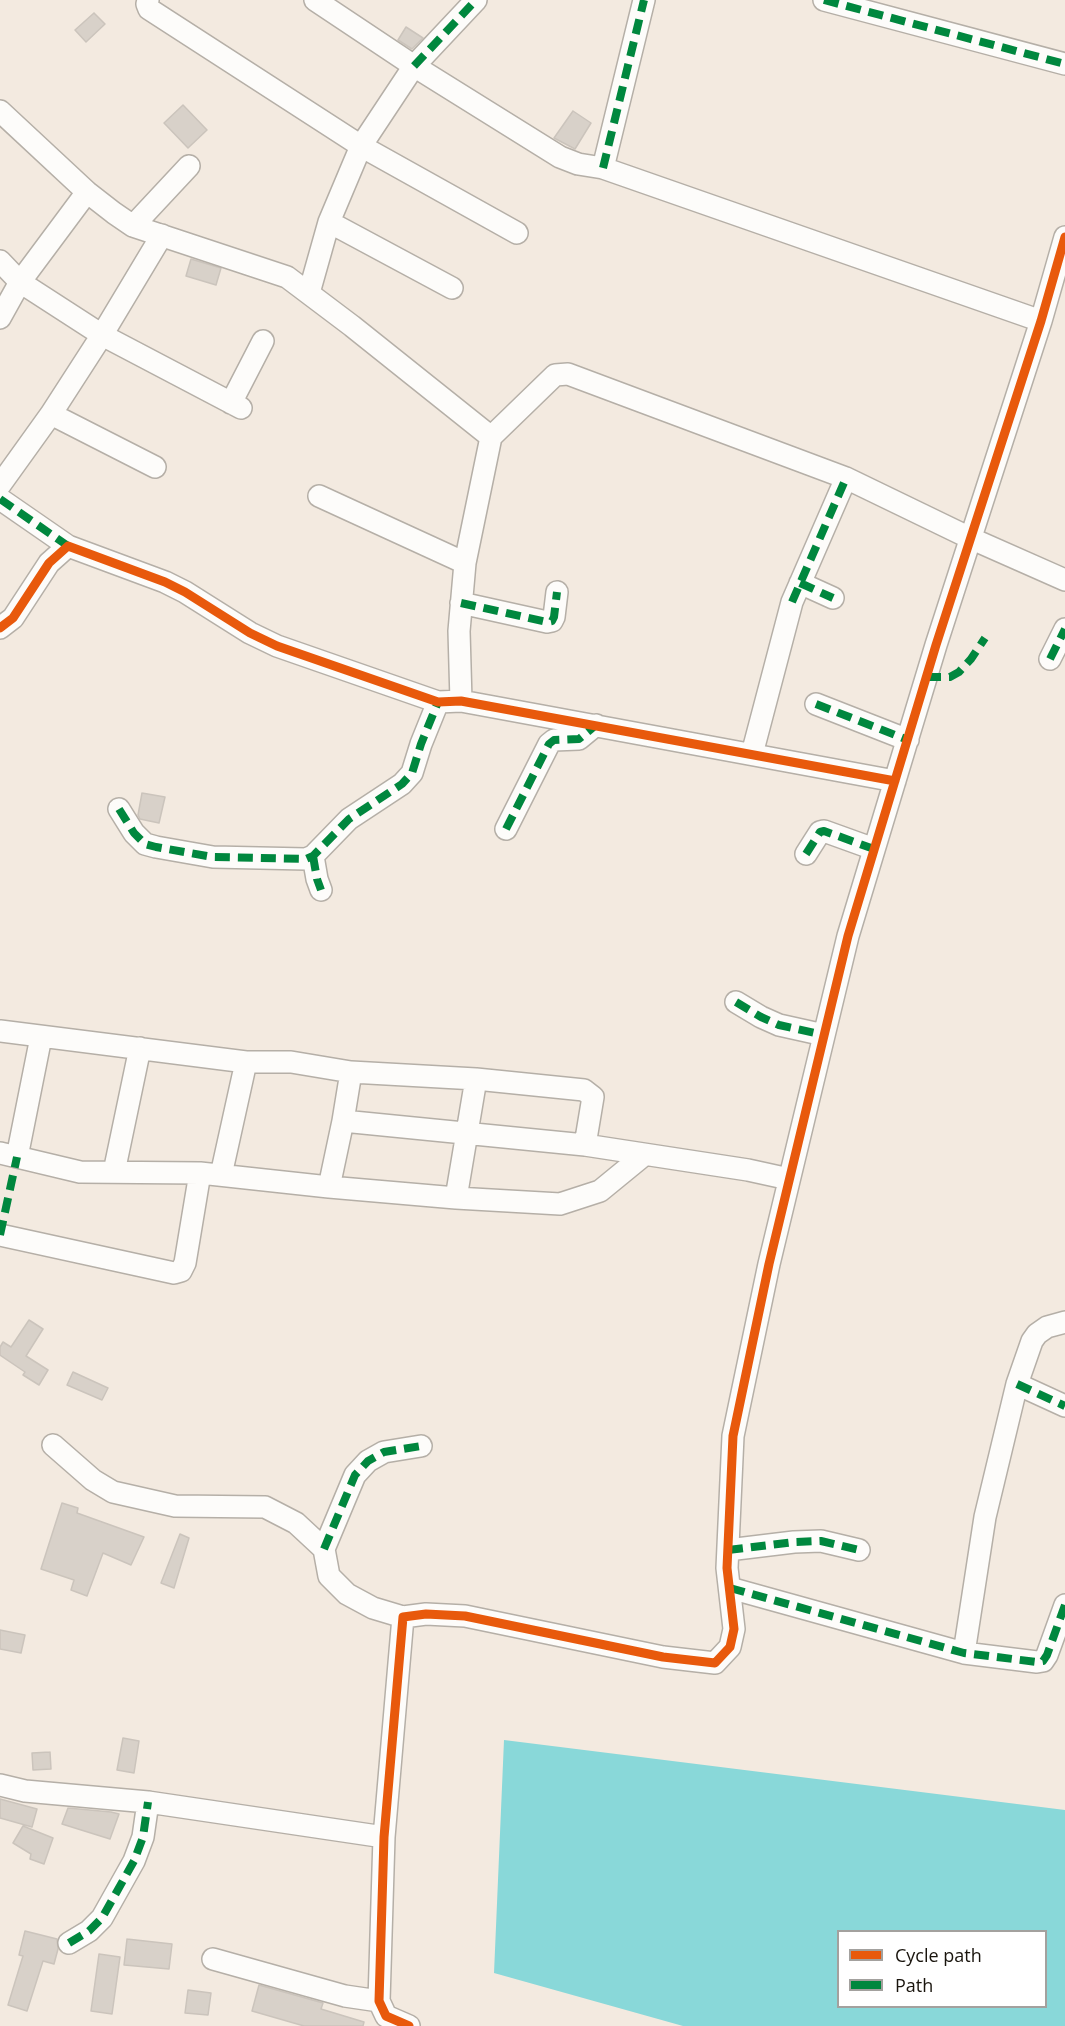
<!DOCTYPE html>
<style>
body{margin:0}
#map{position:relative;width:1065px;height:2026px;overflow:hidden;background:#f3eae0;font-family:"Open Sans",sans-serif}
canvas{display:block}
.legend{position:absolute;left:837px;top:1930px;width:210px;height:78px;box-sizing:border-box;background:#fff;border:2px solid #a3a19e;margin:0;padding:8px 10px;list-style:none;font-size:18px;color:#19140d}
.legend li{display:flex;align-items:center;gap:12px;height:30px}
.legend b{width:30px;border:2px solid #a3a19e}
</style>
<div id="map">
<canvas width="1065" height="2026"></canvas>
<ul class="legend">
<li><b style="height:8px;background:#e8590c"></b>Cycle path</li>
<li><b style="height:8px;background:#00873e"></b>Path</li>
</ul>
</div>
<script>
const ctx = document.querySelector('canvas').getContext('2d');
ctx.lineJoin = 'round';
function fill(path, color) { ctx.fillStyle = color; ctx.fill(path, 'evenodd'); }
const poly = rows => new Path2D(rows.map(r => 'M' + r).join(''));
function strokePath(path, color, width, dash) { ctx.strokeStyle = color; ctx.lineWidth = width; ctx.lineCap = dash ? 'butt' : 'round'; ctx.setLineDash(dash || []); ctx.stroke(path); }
fill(poly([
 [504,1740,1065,1810,1065,2026,683,2026,494,1973],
 [838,1932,1046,1932,1046,2006,838,2006]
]), '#89d8d9');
const building = poly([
 [94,13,105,24,86,42,75,30,94,13],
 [406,27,423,38,412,49,398,40,406,27],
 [183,105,207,130,188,148,164,123,183,105],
 [573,111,591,123,575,149,554,138,573,111],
 [191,259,221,268,216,285,186,276,191,259],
 [142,793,165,797,159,823,140,819,138,815,142,793],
 [29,1320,43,1329,26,1356,48,1370,39,1385,23,1375,25,1372,0,1355,0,1347,3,1342,11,1347,29,1320],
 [73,1372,108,1388,102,1400,67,1385,73,1372],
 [62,1503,78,1508,77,1513,144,1537,131,1565,103,1553,87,1596,71,1590,74,1580,41,1569,62,1503],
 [180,1534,189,1538,174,1588,161,1583,180,1534],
 [0,1630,25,1635,21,1653,0,1649,0,1630],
 [123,1738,139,1741,134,1773,117,1770,123,1738],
 [50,1752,51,1769,33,1770,32,1753,50,1752],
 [0,1799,37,1809,32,1827,0,1818,0,1799],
 [68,1808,111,1812,119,1814,110,1839,62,1824,68,1808],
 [23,1826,53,1838,44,1864,30,1859,31,1854,13,1843,23,1826],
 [25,1931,57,1939,58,1949,54,1964,43,1961,27,2011,8,2005,23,1956,19,1955,25,1931],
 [127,1939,172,1944,169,1969,124,1965,127,1939],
 [99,1954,120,1957,112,2014,91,2011,99,1954],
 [259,1985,323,2003,321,2009,364,2022,363,2026,304,2026,252,2011,259,1985],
 [188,1990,211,1993,208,2015,185,2013,188,1990]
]);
fill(building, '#d8d1c9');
strokePath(building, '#cbc4bc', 1.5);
const minor = poly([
 [148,0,147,4,149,9,361,146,517,233],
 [315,0,414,66,476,0],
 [824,0,1065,64],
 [0,111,87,192,114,213,133,226,287,277,352,326,491,437,465,563,459,631,461,701],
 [603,168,644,0],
 [329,222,452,288],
 [133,226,189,166],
 [0,261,20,282,102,335,241,408],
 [309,293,329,222,361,146,414,66,560,157,578,164,603,168,1041,321],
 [0,318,20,282,87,192],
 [231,403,263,341],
 [491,437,555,375,568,374,846,478,970,538,1065,580],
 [155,467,51,414,102,335,162,235],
 [0,485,51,414],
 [319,496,465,563],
 [0,499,68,546],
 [800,583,833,598],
 [461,603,547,622,552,621,554,617,557,592],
 [0,628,13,618,49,563,68,546,165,582,185,592,250,633,277,646,438,702,461,701,895,781],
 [1050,659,1065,629],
 [816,704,908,740],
 [752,754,792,602,846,478],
 [119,809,134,833,145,844,156,847,213,857,306,859,313,856,349,819,402,784,412,773,421,744,438,702],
 [506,829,549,744,554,740,579,739,596,725],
 [806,854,820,832,824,831,874,849],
 [313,856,317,879,321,890],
 [736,1002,761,1017,779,1025,824,1035],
 [0,1031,246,1062,221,1175],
 [246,1062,291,1062,351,1072],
 [343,1121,585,1145,748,1170,789,1179],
 [585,1145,593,1097,584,1090,476,1079,351,1072,343,1121,329,1187,456,1198,560,1204,600,1191,644,1155],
 [0,1153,80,1172,200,1173],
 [17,1157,41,1037],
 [114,1172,140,1048],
 [456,1198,476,1079],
 [0,1235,174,1273,181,1271,185,1263,200,1173,329,1187],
 [1017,1384,1065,1406],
 [53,1445,93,1480,113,1492,175,1506,265,1507,296,1523,324,1549,329,1576,347,1594,373,1608,403,1617],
 [324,1549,355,1475,368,1461,384,1452,421,1446],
 [728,1550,794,1542,821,1541,859,1550],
 [730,1588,964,1653,1037,1662,1043,1661,1047,1655,1065,1605],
 [964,1653,985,1517,1017,1384,1032,1341,1037,1334,1047,1327,1065,1322],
 [0,1785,25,1791,148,1802,384,1837],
 [69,1943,89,1931,102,1918,134,1861,143,1837,148,1802],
 [213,1959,345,1996,379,2001],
 [409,2026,386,2016,379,2001,384,1837,403,1617,426,1614,465,1616,663,1657,715,1663,730,1647,734,1629,727,1568,733,1436,769,1264,848,936,936,645,1041,321,1065,237]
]);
strokePath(minor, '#b5afa7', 24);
strokePath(minor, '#fdfcfa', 21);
strokePath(poly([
 [824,0,1065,64],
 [414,66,476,0],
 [603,168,644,0],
 [0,499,68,546],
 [800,583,833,598],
 [792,602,846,478],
 [461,603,547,622,552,621,554,617,557,592],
 [1050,659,1065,629],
 [926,677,950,677,959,672,971,659,985,638],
 [816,704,908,740],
 [119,809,134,833,145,844,156,847,213,857,306,859,313,856,349,819,402,784,412,773,421,744,438,702],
 [506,829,549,744,554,740,579,739,596,725],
 [806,854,820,832,824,831,874,849],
 [313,856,317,879,321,890],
 [736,1002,761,1017,779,1025,824,1035],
 [0,1235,17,1157],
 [1017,1384,1065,1406],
 [324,1549,355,1475,368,1461,384,1452,421,1446],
 [728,1550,794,1542,821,1541,859,1550],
 [730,1588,964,1653,1037,1662,1043,1661,1047,1655,1065,1605],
 [69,1943,89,1931,102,1918,134,1861,143,1837,148,1802]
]), '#00873e', 8, [15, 8]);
strokePath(poly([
 [0,628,13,618,49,563,68,546,165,582,185,592,250,633,277,646,438,702,461,701,895,781],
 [409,2026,386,2016,379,2001,384,1837,403,1617,426,1614,465,1616,663,1657,715,1663,730,1647,734,1629,727,1568,733,1436,769,1264,848,936,936,645,1041,321,1065,237]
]), '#e8590c', 9);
</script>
